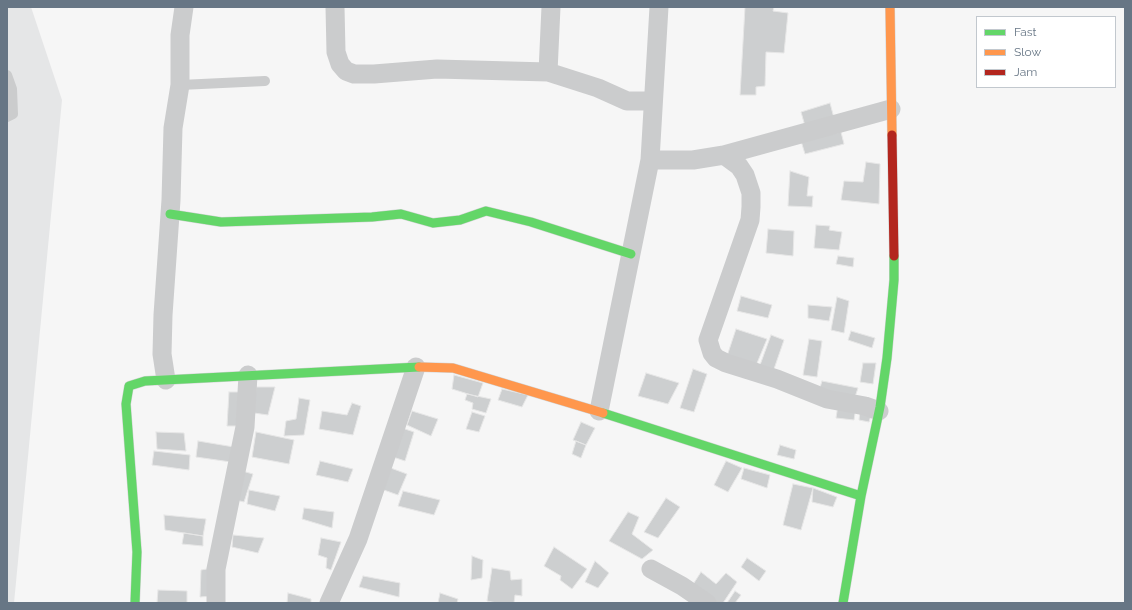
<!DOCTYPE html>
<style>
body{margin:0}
#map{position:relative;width:1132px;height:610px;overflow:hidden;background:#f6f6f6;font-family:Raleway,sans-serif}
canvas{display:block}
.frame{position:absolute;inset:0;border:8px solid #677685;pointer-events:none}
.legend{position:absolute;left:976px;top:16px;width:140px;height:72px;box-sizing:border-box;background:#fff;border:1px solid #c2c8ce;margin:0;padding:5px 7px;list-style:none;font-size:12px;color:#677685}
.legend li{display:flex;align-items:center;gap:8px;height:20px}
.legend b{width:20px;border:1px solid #c2c8ce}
</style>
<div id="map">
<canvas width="1132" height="610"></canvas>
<div class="frame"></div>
<ul class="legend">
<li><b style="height:5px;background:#63d668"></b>Fast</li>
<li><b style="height:5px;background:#ff974d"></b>Slow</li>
<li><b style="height:5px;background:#b3261e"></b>Jam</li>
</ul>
</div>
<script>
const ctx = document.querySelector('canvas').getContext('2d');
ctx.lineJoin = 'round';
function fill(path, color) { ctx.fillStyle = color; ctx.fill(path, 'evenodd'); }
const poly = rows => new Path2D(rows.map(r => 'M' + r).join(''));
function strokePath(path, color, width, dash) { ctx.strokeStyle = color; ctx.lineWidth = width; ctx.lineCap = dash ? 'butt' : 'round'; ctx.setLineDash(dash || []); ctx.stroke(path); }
fill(poly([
 [7,7,31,7,62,100,14,603,7,603]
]), '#e5e6e7');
const building = poly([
 [745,7,774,7,773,11,788,13,784,53,766,52,765,86,756,87,756,95,740,95,745,7],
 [830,103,834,118,805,126,801,112,830,103],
 [841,132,844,144,805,154,801,141,841,132],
 [866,162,880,164,879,204,841,200,844,181,863,182,866,162],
 [790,171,809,177,807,196,813,196,812,207,788,206,790,171],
 [816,225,830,226,829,230,842,232,839,250,814,248,816,225],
 [768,229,794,231,793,256,766,253,768,229],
 [838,256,854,258,853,267,836,264,838,256],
 [741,296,772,305,768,318,737,311,741,296],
 [837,297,849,301,844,333,831,330,837,297],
 [808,305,832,307,829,321,808,318,808,305],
 [736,329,767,339,755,368,727,356,736,329],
 [851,331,875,338,872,348,848,340,851,331],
 [771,335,784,340,774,369,760,365,771,335],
 [809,339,822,341,817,377,803,375,809,339],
 [863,363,876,363,873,384,860,382,863,363],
 [693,369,707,374,694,412,680,408,693,369],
 [646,373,679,383,668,404,638,396,646,373],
 [454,375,483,383,478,397,452,389,454,375],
 [822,381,858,388,854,400,819,391,822,381],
 [256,387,275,387,268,415,254,413,256,387],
 [502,389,528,395,522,407,498,400,502,389],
 [229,392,245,392,241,426,227,426,229,392],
 [467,394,491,399,486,413,472,409,473,403,465,400,467,394],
 [299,398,310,400,304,435,284,436,286,421,296,419,299,398],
 [352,403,361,406,353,435,319,429,322,411,347,415,352,403],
 [838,405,856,407,854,420,836,418,838,405],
 [860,410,872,412,869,422,859,420,860,410],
 [412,411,438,419,431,436,407,425,412,411],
 [472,412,485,416,479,432,466,429,472,412],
 [581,422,595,428,586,445,573,440,581,422],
 [402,428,414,432,405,461,393,457,402,428],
 [156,432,184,433,186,451,157,449,156,432],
 [256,432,294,440,289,464,252,457,256,432],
 [198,441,234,447,231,462,196,457,198,441],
 [576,441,586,445,581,458,572,454,576,441],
 [780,445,796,450,794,459,777,455,780,445],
 [154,451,190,455,189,470,152,465,154,451],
 [320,461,353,469,348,482,316,475,320,461],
 [726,461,742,468,728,492,714,485,726,461],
 [388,467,407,474,398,495,381,489,388,467],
 [744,468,770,475,767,488,741,479,744,468],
 [242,471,253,474,244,502,236,500,242,471],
 [793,484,813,488,801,530,783,525,793,484],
 [813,488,837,497,833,507,812,502,813,488],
 [249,490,280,496,275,511,247,504,249,490],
 [403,491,440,500,434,515,398,506,403,491],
 [666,498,680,507,658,538,644,532,666,498],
 [304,508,334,512,332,528,302,519,304,508],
 [628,512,639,517,632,534,653,550,642,559,609,541,628,512],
 [164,515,206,519,203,536,165,530,164,515],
 [184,533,203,536,203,546,182,544,184,533],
 [233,535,264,538,258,553,232,547,233,535],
 [321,538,341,542,331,570,326,568,327,558,318,555,321,538],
 [554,547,587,569,572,589,560,580,561,576,544,566,554,547],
 [472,556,483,560,482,578,471,580,472,556],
 [747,558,766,571,759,581,741,567,747,558],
 [595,561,609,573,598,588,585,582,595,561],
 [213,568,213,596,200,597,201,570,213,568],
 [492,568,510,571,511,580,522,579,522,596,515,595,514,603,497,603,487,601,492,568],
 [701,572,716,584,726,573,737,582,723,603,715,603,692,586,701,572],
 [363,576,400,583,399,597,359,587,363,576],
 [158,590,187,591,187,603,157,603,158,590],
 [735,591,741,595,735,603,727,603,735,591],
 [288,593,311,599,311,603,287,603,288,593],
 [440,593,458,599,457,603,438,603,440,593]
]);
fill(building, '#cdcfd0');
strokePath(building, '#e6e6e6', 1);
const fast = poly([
 [170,214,221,222,372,217,401,214,433,223,460,220,486,211,531,222,631,254],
 [603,413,861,496,843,603],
 [861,496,880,407,887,358,894,280,894,256],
 [135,603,137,552,126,404,129,386,145,381,419,367]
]);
const slow = poly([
 [890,7,892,135],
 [419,367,453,368,603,413]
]);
const jam = poly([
 [892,135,894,256]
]);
strokePath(fast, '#d2d3d4', 10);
strokePath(slow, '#d2d3d4', 10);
strokePath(jam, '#d2d3d4', 10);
strokePath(poly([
 [7,75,12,89,13,114,7,117],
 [180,85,265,81]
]), '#cbcccd', 10);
strokePath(poly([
 [335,7,336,52,340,64,346,71,354,74,374,74,437,69,548,72,598,88,627,101,653,101],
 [548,72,551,7],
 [724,155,739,166,745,175,751,193,751,207,750,220,708,340,712,353,716,358,726,363,777,379,827,399,865,406,879,411],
 [650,160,693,160,724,155,891,109],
 [166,380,162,354,163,315,171,200,173,128,180,85,180,35,184,7],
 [599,411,650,160,659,7],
 [651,569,682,586,707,603],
 [216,603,216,569,245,427,248,375],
 [329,603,358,539,416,367]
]), '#cbcccd', 19);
strokePath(fast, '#63d668', 9);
strokePath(slow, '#ff974d', 9);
strokePath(jam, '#b3261e', 9);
</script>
